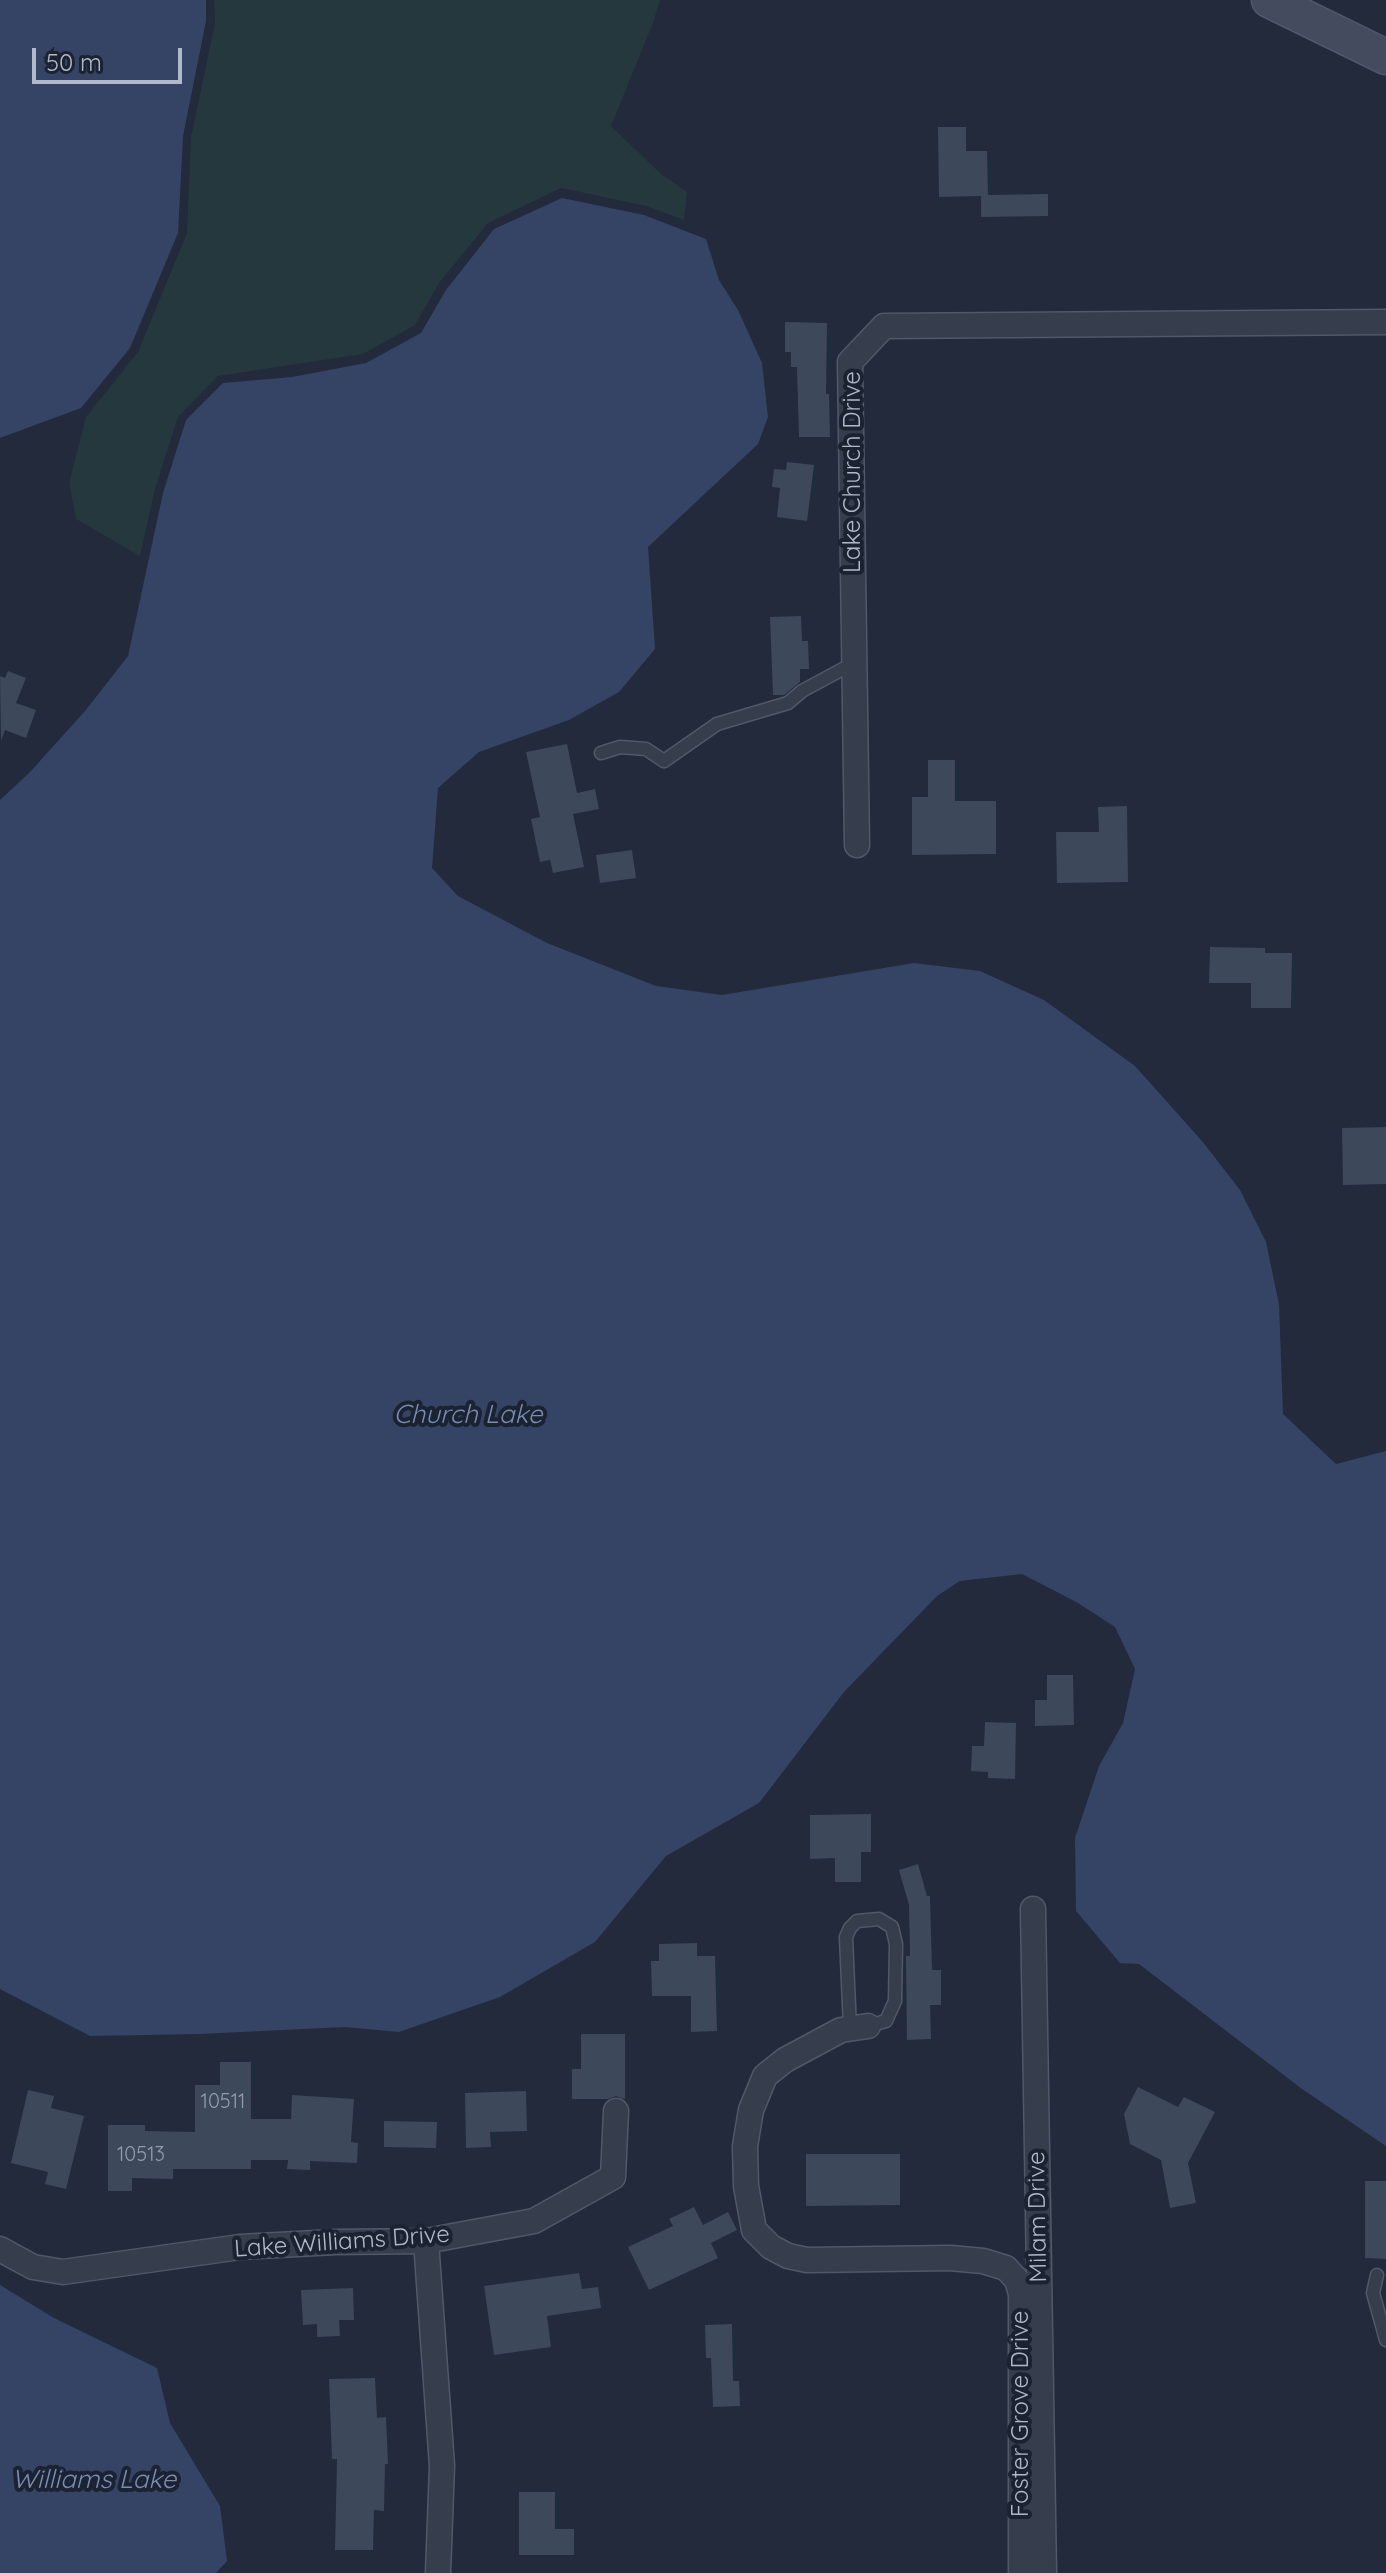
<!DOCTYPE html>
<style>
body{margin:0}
#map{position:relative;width:1386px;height:2573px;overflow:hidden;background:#222a3c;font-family:Quicksand,sans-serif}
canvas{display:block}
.scale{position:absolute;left:32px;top:48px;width:150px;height:36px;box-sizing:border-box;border:4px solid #b1b8c8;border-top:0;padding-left:10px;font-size:24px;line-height:28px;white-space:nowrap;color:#b1b8c8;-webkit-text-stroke:6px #1b2231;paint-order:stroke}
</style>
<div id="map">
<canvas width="1386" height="2573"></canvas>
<div class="scale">50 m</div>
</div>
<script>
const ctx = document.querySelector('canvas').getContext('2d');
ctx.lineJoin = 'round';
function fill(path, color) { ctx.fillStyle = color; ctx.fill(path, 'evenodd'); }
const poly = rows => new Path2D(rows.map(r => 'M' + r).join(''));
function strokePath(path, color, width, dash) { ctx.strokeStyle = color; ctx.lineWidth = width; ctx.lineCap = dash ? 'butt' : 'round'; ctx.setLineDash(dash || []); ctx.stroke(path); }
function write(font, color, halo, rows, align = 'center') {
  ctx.font = font + ' Quicksand,sans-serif'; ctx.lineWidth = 8; ctx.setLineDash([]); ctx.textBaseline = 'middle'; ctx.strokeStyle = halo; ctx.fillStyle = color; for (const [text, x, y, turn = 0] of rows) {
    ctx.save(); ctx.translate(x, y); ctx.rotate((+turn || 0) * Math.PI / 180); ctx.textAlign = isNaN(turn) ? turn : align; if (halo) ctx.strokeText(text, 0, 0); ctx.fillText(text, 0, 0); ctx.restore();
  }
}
fill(poly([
 [214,0,660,0,653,23,611,126,661,174,687,192,684,220,646,206,561,188,488,223,439,283,415,325,363,354,218,376,178,417,155,489,140,556,76,519,69,483,86,417,138,352,187,233,191,137,215,23]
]), '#24383d');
fill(poly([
 [0,0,206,0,206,21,183,136,178,233,130,348,81,408,0,438],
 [562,198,644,215,706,239,719,280,738,310,762,363,768,417,758,444,648,547,655,649,619,692,569,720,479,752,438,788,432,868,458,896,547,943,656,986,722,995,914,963,980,971,1044,1000,1135,1066,1202,1141,1240,1190,1266,1242,1279,1304,1283,1414,1336,1464,1386,1451,1386,2146,1302,2089,1139,1964,1120,1963,1076,1911,1075,1838,1099,1766,1123,1723,1135,1669,1115,1627,1078,1603,1022,1574,960,1581,937,1596,844,1692,759,1803,666,1856,595,1942,500,1997,399,2032,345,2027,200,2034,90,2036,0,1989,0,800,30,772,85,711,128,656,163,493,186,420,223,383,292,377,366,363,421,333,446,290,494,229],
 [0,2285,54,2318,157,2368,170,2423,220,2506,227,2561,216,2573,0,2573]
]), '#354464');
fill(poly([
 [938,127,966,127,966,151,987,151,988,195,1048,194,1048,216,981,217,981,196,939,197],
 [785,322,827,323,826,394,829,394,830,437,799,437,797,367,791,367,791,352,785,352],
 [787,462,814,465,807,521,777,517,780,488,772,487,774,469,786,470],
 [801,616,802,641,808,641,809,669,800,669,800,682,784,695,773,695,770,617],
 [8,671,26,678,16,703,36,710,26,738,5,730,1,741,0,676,5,678],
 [567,744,577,793,595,789,599,809,573,814,584,867,553,873,550,860,540,862,531,819,540,817,526,752],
 [928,760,955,760,955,801,996,801,996,854,912,855,912,797,928,797],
 [1127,806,1128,882,1057,883,1056,832,1099,832,1098,807],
 [632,850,636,878,600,883,596,855],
 [1210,947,1265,948,1265,953,1292,953,1291,1008,1251,1008,1251,983,1209,983],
 [1386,1127,1386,1184,1343,1185,1342,1128],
 [1047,1675,1073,1675,1074,1725,1035,1726,1035,1700,1047,1700],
 [985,1722,1016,1723,1015,1779,988,1778,988,1772,971,1771,972,1746,984,1746],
 [871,1814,871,1852,861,1852,861,1882,835,1882,835,1858,810,1859,810,1815],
 [918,1864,927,1896,930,1896,932,1970,941,1970,941,2005,930,2005,931,2039,907,2040,906,1956,910,1956,909,1905,899,1870],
 [697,1943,697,1956,715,1956,717,2031,691,2032,691,1996,652,1996,651,1961,659,1961,659,1944],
 [581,2034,625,2034,625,2099,616,2096,608,2099,572,2099,572,2069,581,2069],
 [220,2062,251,2062,251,2119,291,2119,292,2095,354,2099,351,2142,358,2143,357,2163,310,2161,310,2170,287,2169,288,2160,251,2160,251,2169,173,2169,173,2179,132,2178,132,2191,108,2191,108,2125,145,2125,145,2131,195,2132,195,2085,220,2085],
 [1138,2087,1178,2107,1184,2097,1215,2112,1188,2163,1196,2203,1170,2208,1161,2160,1130,2144,1124,2114],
 [28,2090,54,2096,51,2108,84,2116,66,2189,45,2184,48,2172,11,2163],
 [526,2091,527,2131,490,2132,491,2147,466,2148,465,2093],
 [384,2121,437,2122,436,2148,384,2147],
 [806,2154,900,2154,900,2205,806,2206],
 [1365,2181,1386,2181,1386,2259,1365,2258],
 [694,2207,703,2225,728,2212,737,2230,711,2243,718,2258,649,2290,628,2247,673,2226,669,2219],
 [579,2273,582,2289,598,2287,601,2308,547,2316,551,2347,494,2355,484,2286],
 [353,2288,354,2320,339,2320,340,2336,317,2337,317,2324,303,2325,301,2290],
 [732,2324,733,2381,739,2381,740,2406,713,2407,711,2358,706,2358,705,2325],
 [375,2378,377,2418,386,2417,388,2464,385,2464,384,2511,374,2510,373,2550,335,2550,337,2459,332,2459,329,2379],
 [519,2492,555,2492,555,2529,574,2529,574,2555,519,2555]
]), '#3e485b');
const lane = poly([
 [601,753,620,747,646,749,664,761,717,724,788,703,802,691,854,663],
 [850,2029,846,1937,850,1928,857,1921,879,1919,892,1927,896,1944,895,2001,886,2021,868,2026],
 [1377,2275,1373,2293,1386,2340]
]);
const street = poly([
 [857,845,850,362,884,326,1386,322],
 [1033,1909,1044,2573],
 [868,2026,841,2030,785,2060,765,2076,751,2110,745,2146,746,2186,754,2230,771,2247,788,2256,807,2260,950,2258,983,2261,1006,2268,1017,2280,1021,2294,1021,2573],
 [426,2241,442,2466,438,2573],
 [0,2249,33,2267,63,2272,240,2247,335,2242,426,2241,534,2221,613,2177,616,2111]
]);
const secondary = poly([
 [1269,0,1386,57]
]);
strokePath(lane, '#515867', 15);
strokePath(street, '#515867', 27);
strokePath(secondary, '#515867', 37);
strokePath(lane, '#363d4c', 12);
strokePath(street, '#363d4c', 24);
strokePath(secondary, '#444b5f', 34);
write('20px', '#949cad', null, [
 ["10511",223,2102],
 ["10513",141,2155]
]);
write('24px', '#b1b8c8', '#1b2231', [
 ["Lake Church Drive",853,472,-90],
 ["Milam Drive",1038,2217,-91],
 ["Lake Williams Drive",342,2242,-4],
 ["Foster Grove Drive",1021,2414,-90]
]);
write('italic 26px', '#788bb1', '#1b2231', [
 ["Church Lake",468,1415],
 ["Williams Lake",94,2480]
]);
</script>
